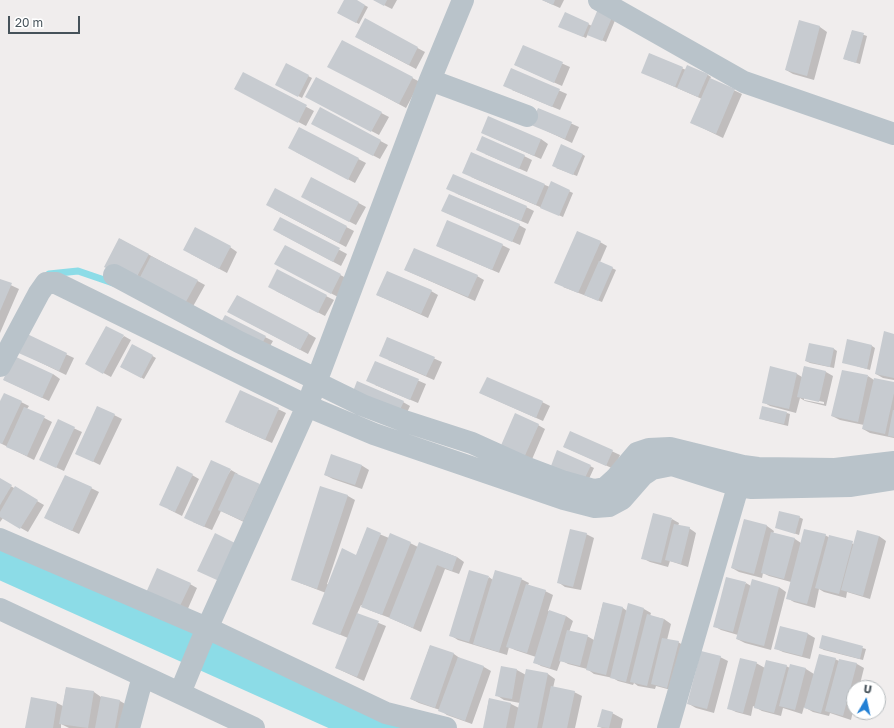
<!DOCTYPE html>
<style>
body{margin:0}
#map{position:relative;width:894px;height:728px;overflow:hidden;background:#f0eded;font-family:"Golos Text",sans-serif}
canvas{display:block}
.north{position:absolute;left:846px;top:680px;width:40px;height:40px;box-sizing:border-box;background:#fff;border:1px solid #b5babd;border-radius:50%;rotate:9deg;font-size:11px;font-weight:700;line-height:16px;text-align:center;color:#46525a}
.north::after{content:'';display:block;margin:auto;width:14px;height:18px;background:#2280d5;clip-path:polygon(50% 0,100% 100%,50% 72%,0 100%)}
.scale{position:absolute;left:8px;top:16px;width:72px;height:18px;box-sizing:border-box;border:2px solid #46525a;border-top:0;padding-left:5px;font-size:12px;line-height:14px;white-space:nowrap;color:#46525a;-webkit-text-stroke:3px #fff;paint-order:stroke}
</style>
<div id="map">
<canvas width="894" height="728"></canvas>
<div class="north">U</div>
<div class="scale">20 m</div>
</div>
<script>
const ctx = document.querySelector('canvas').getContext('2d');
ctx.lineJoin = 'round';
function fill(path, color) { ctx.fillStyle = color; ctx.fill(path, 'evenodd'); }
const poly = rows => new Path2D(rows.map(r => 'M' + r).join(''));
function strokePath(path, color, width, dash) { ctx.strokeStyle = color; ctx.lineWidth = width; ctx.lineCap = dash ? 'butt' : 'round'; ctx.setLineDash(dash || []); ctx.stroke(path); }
fill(poly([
 [345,0,355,0,368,7,359,24,338,13],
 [374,0,397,0,392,9],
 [542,0,564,0,560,8],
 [599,10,616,18,606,42,588,34,586,38,563,28,588,24,592,26],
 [365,20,425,52,416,69,363,41],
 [799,22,820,27,827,32,814,80,793,74,786,70],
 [852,31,867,36,860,64,844,59],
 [342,41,420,82,406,108,336,70],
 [523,46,570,67,562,86,515,65],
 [650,54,686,70,688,66,708,75,711,77,710,79,742,94,723,138,692,123,702,99,650,76],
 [287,65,312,78,302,98,276,84],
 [511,69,567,94,560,110,512,90],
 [243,73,314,111,306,126,242,92],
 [316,79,389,117,379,135,314,101],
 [320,109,388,145,380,159,320,128],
 [539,109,579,127,572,143,532,124],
 [299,128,366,163,355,183,296,152],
 [489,136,541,139,548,144,541,159],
 [485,154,524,156,532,160,527,172],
 [582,154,585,156,577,176,556,168],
 [471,177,545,185,550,187,552,183,573,193,563,217],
 [312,178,366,207,356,225,309,201],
 [275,190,354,231,346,247,274,209],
 [455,193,526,207,534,211,528,224],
 [442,211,519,225,526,229,520,245],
 [280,218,347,254,341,266,281,234],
 [120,239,205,285,191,310,142,284],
 [600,242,607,246,600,262,616,270,602,302,563,287],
 [502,245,510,249,499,273,437,246],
 [285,246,348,279,338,297,283,268],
 [230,247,237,252,227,273,191,254],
 [405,270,477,276,484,280,475,301],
 [0,280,19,289,0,333],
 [276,291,326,296,334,300,325,316],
 [431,291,438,295,428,318,377,295],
 [236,316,309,334,316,338,308,354],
 [227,332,265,337,273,341,266,353],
 [23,334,74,358,66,375,23,354],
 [894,335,894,380,883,378,876,374],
 [124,336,131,340,111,377,94,368],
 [388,338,442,362,434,380,388,360],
 [848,340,872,346,875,348,870,370,843,362],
 [810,344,834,349,837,351,834,368,810,363,806,361],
 [133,345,156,358,144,379,121,367],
 [376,362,426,384,418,403,375,385],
 [804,367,826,372,833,376,826,406,805,401,800,398,796,413,770,406,763,402,771,368,797,374,802,377],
 [804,398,824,402,824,404,804,400],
 [53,374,60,379,49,401,4,380],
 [868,376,874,380,894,383,894,438,870,433,863,429,864,425,840,420,832,416],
 [241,391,286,413,272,443,234,426],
 [353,393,403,402,410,406,405,417],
 [480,393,542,402,550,406,543,421],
 [21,402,29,406,27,409,52,422,34,460,0,443,0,403],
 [787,413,790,414,788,426,764,420,760,418],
 [114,415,122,419,100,465,84,457],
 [58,421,82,432,64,471,40,460],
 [538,425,545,429,530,464,508,454],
 [571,432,620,455,614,469,564,447],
 [361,465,369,470,362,489,333,479,325,475],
 [590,466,594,468,588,481,555,467],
 [231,470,238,474,237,475,260,485,250,525,221,511,212,530,193,522],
 [192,475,199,479,182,516,168,509],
 [0,480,44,505,28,532,3,518,0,522],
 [91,488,99,492,79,534,53,522],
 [321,488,348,496,355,500,327,584,329,585,356,556,367,529,389,538,410,543,418,547,419,543,457,557,464,562,459,574,445,569,421,632,390,618,369,610,361,605,357,614,386,626,364,681,336,668,348,638,314,624,326,593,300,583,292,579],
 [799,517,803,519,799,535,776,527],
 [672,519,679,523,678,526,689,528,696,533,688,567,670,561,668,567,650,562,642,558],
 [744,521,767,526,774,531,773,534,795,539,801,543,825,535,830,538,854,544,879,536,886,541,870,599,847,592,846,598,824,592,819,589,815,608,794,602,787,598,791,582,769,576,763,573,762,578,739,572,732,568],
 [586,534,594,538,581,590,565,587,558,582],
 [489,577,493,580,521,579,529,583,528,585,545,591,553,595,548,611,566,616,573,621,569,632,587,636,594,640,603,603,623,608,627,611,644,609,651,613,650,616,664,619,671,624,667,640,678,642,686,647,675,691,656,686,655,689,638,686,634,683,633,685,618,681,613,678,594,674,587,669,568,664,561,660,557,671,541,666,534,662,536,657,515,650,509,647,507,655,458,640,450,635],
 [746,583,751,586,779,587,786,592,771,650,745,643,737,639,738,635,721,630,714,626],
 [190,584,197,588,186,613,154,598],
 [781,627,808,634,815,638,810,659,783,652,775,648],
 [823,637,866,649,863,660,824,650,820,648],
 [430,646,454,654,461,659,484,667,491,671,472,724,447,715,440,710,419,703,411,699],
 [720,657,728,661,714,713,696,708,689,704],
 [835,659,839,661,840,660,857,664,864,668,859,688,854,688,854,707,851,720,830,713,829,716,813,712,804,707,802,714,783,708,781,716,762,711,753,706,751,716,736,712,728,708,756,663,765,668,786,666,790,668,806,669,814,674],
 [502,667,517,670,526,675,527,670,548,674,555,679,553,688,574,692,582,696,575,728,484,728,489,699,511,704,519,708,520,703,504,700,496,695],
 [66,688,94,692,101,697,120,701,127,705,123,728,69,728,61,724,61,728,26,728,32,698,57,703,63,706],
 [612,713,623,719,621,728,602,728,598,726]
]), '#0003');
strokePath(poly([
 [49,274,78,271,113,283]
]), '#8cdce7', 7);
strokePath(poly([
 [0,557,381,728]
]), '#8cdce7', 43);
fill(poly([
 [344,0,357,0,365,5,356,23,337,13],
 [373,0,387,0,384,6],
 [542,0,555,0,553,5],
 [598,9,613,15,602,41,587,35],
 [565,12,589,23,583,37,558,27],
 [365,18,418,47,409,65,355,37],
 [799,20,820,26,807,76,785,70],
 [852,30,864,33,856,63,843,59],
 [342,40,413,77,399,104,327,67],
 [523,45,563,62,554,83,514,65],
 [649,53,683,67,675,87,641,73],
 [286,63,309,75,298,97,275,85],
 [687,65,708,74,698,97,677,88],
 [511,68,560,89,552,107,503,86],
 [243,72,307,105,298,123,234,89],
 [316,77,382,112,371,132,305,97],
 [710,78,735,89,716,134,690,123],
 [320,107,381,140,373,156,311,124],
 [538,108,572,122,565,139,531,125],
 [488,116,541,139,534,156,481,133],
 [299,127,359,158,348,180,288,148],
 [482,136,525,155,519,169,476,150],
 [561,144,583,154,573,175,552,166],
 [471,152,545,184,536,205,462,173],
 [453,174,527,206,521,221,446,189],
 [311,177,359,202,349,222,301,197],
 [551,181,570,190,559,216,540,208],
 [275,188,347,226,339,243,266,205],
 [449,194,520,224,512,242,441,211],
 [280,217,340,248,333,262,273,230],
 [447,220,503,244,492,270,436,246],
 [195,227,231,246,219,269,183,250],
 [577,231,601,241,578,293,554,283],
 [119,238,149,254,134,282,104,267],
 [285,245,341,274,331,294,274,264],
 [414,248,478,275,468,297,404,270],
 [151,256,198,280,183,307,137,283],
 [599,261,613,267,598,301,584,295],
 [277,269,327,295,318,313,268,287],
 [387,271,432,290,421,314,376,295],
 [0,279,12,283,0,311],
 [237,295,309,333,300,350,227,312],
 [225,315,266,336,259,350,218,328],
 [106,326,124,335,103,374,85,364],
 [884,331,894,334,894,378,875,374],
 [23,332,67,353,59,371,14,351],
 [387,337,435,357,426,376,379,356],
 [847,339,872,345,867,369,842,363],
 [809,343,834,348,830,367,805,361],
 [132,344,153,355,141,378,120,367],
 [14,356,53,374,42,398,3,380],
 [375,361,419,379,410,400,366,381],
 [770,366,797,373,789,409,762,403],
 [804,366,826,371,819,402,797,397],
 [842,370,868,375,858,422,831,416],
 [487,377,543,401,536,418,479,393],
 [874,378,894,382,894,393,885,434,862,429],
 [357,381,404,401,398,414,352,394],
 [240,390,279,408,265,440,225,422],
 [4,393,22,401,2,444,0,443,0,401],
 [97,406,115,414,93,462,75,454],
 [762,406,787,412,784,424,759,419],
 [24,407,45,416,27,456,6,447],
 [893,410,894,410,894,437,888,436],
 [515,413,539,424,523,460,499,450],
 [58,419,75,427,56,468,39,460],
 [570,431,613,450,606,466,563,447],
 [557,450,591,465,584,480,551,466],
 [331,454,362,465,355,485,324,475],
 [211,460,231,469,204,527,184,518],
 [177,466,193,474,175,512,159,505],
 [235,473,260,484,243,521,218,510],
 [65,475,92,487,72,531,44,518],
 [0,478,12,485,0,505],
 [15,486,38,500,20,529,0,517,0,512],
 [320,486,348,495,317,589,291,580],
 [779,511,800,516,795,534,775,528],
 [653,513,672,518,661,563,641,559],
 [744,519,767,525,754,574,731,568],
 [674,524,690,527,681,564,665,560],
 [367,527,381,533,340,635,312,624,342,548,356,555],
 [570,529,587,533,573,587,557,583],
 [804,529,826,534,807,604,786,599],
 [857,530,879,536,863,596,841,590],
 [771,532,795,538,784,579,761,573],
 [215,533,237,544,219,581,197,571],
 [390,533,411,542,382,615,361,607],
 [829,535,853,541,839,594,815,588],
 [419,542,457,557,452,571,437,565,413,628,389,618],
 [157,568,191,583,178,610,145,595],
 [469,570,489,576,469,642,449,636],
 [495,570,522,578,499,652,473,644],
 [726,577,746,582,733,632,713,627],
 [752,579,779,587,764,646,736,639],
 [526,584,546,590,527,653,506,647],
 [603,602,623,607,606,675,586,670],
 [628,603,644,608,626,682,610,678],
 [549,610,566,616,550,668,533,663],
 [357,613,379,621,357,677,335,668],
 [647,614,664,619,647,686,630,682],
 [780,626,808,633,802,656,774,649],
 [567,630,588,635,580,666,559,661],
 [822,635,863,646,860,659,819,648],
 [662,638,679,641,667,688,651,684],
 [430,645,454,653,435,708,410,699],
 [701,651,721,656,707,709,687,704],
 [819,654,836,658,821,713,804,708],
 [458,657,484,666,465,721,438,711],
 [740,658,757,662,743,713,727,709],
 [839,659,857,663,843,716,825,711],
 [766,660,787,665,774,713,754,708],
 [790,664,806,668,795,710,779,706],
 [501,666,517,669,512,699,495,696],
 [526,669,548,673,537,728,514,728],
 [551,686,575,691,567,728,542,728],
 [66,687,94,691,88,728,59,724],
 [101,696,120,700,115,728,95,728],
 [31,697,57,702,53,728,25,728],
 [489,698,511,703,506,728,483,728],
 [602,709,613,712,609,728,597,727]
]), '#c7cbd0');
strokePath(poly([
 [599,0,744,82,894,134],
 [430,80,527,116],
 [114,275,239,342,316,379],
 [0,366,39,293,46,283,56,283,307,406,374,434,564,499,595,507,609,506,622,499,643,475,652,469,672,465,738,486,752,488,851,486,894,479],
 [315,382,362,405,404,421,472,443,525,467,562,481,594,490,605,488,615,479,637,453,649,449,670,448,743,466,758,468,835,469,894,462],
 [0,539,207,628,386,713,446,728],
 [0,609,254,728],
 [180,693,201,642,307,406,430,80,463,0],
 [129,728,143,676],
 [668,728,742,473]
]), '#b9c3ca', 22);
</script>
